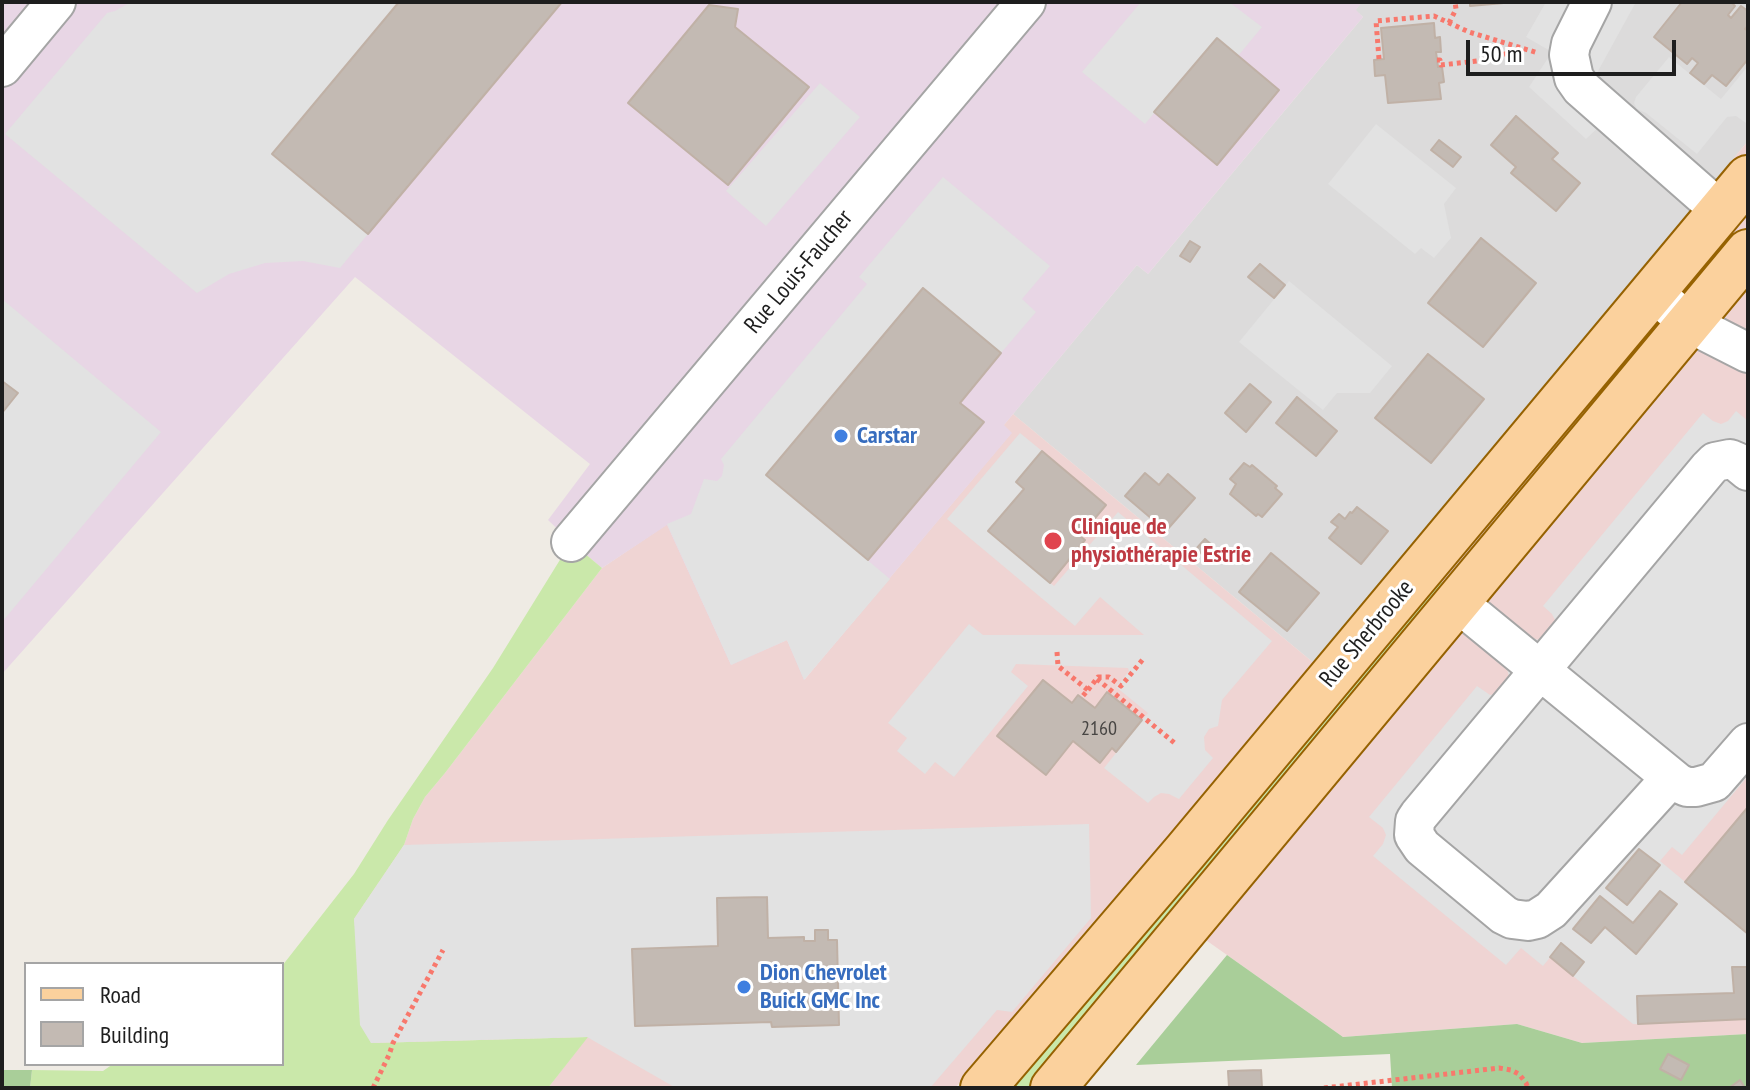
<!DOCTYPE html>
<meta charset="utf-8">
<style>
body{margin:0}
#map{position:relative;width:1750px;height:1090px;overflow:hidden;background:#efebe4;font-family:"PT Sans Narrow",sans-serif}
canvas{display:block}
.frame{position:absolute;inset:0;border:4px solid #1e1e1e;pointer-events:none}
.legend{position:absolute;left:24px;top:962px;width:260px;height:104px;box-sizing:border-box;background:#fff;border:2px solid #a5a5a5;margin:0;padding:10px 14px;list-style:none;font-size:24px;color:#1e1e1e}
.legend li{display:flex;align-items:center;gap:16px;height:40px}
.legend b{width:40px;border:2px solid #a5a5a5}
.scale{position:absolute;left:1466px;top:40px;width:210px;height:36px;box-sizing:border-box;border:4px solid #1e1e1e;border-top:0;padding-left:10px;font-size:24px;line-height:28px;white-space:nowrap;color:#1e1e1e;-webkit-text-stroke:6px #fff;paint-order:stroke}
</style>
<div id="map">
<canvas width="1750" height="1090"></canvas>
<div class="frame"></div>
<ul class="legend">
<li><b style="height:10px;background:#fbd19d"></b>Road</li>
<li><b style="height:22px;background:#c3bab3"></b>Building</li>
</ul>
<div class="scale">50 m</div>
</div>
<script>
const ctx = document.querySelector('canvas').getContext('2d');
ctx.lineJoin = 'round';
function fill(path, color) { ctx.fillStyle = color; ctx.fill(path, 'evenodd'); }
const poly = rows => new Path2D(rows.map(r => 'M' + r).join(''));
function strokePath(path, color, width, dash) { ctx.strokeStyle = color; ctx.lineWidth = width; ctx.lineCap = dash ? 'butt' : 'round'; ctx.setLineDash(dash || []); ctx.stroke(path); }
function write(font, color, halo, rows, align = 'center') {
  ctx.font = font + ' "PT Sans Narrow",sans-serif'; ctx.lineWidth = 6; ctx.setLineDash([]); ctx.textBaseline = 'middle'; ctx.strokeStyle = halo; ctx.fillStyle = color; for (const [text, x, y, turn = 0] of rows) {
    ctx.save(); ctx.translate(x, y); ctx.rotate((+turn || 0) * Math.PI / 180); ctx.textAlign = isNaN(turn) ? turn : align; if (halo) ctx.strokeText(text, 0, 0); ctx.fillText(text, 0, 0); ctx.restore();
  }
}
fill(poly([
 [1362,2,1748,2,1748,141,1315,664,1013,414,1137,265,1148,274,1363,17,1355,10]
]), '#dcdbdb');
fill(poly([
 [1748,141,1748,1034,1582,1043,1517,1024,1343,1037,1128,885,955,1088,548,1088,587,1037,371,1043,354,919,404,845,413,819,425,797,445,773,602,568,667,524,731,664,787,640,805,679,1011,433,1003,426,1013,414,1315,664]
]), '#efd4d3');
fill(poly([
 [2,2,1362,2,1356,10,1363,17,1148,274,1137,265,1004,425,1012,433,804,680,787,640,731,665,667,525,602,568,571,542,548,520,590,464,355,277,2,674]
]), '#e8d6e5');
fill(poly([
 [571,542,602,568,445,773,425,797,413,819,404,845,354,919,371,1043,588,1037,548,1088,30,1088,32,1070,103,1071,113,1064,282,1064,282,966,354,874,388,820,493,668],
 [1436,577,1445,585,1389,663,1030,1088,1007,1088]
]), '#cae8aa');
fill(poly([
 [1227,955,1343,1037,1517,1024,1582,1043,1748,1034,1748,1088,1392,1088,1390,1054,1136,1065],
 [2,1070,32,1070,30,1088,2,1088]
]), '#a9ce99');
fill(poly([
 [131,2,399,2,272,154,368,234,340,268,303,261,265,263,229,274,197,293,5,134,107,13,115,11],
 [1141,2,1229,2,1262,27,1238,56,1217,38,1145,124,1082,72],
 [1546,2,1636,2,1597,73,1602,124,1586,139,1529,87,1552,52,1526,37],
 [1669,57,1721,99,1748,66,1748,120,1746,123,1736,116,1727,117,1697,154,1646,113,1637,109,1634,103,1636,97],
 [820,83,860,117,766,226,726,191],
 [1376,124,1456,188,1444,204,1451,238,1434,258,1421,248,1415,254,1328,184],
 [943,177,1050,266,1022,299,1036,312,1001,353,922,288,766,475,890,579,804,680,787,640,731,665,667,524,691,514,704,479,717,481,722,476,724,465,721,459,867,284,859,277],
 [1289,281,1392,366,1370,393,1337,393,1323,410,1239,342],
 [2,299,161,432,2,622,2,413,18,394,2,381],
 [1736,411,1748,421,1748,776,1682,855,1672,847,1660,861,1748,934,1748,967,1732,968,1734,993,1638,996,1638,1024,1633,1024,1573,976,1584,962,1561,944,1543,966,1521,948,1506,965,1373,856,1383,844,1386,835,1383,828,1369,817,1477,686,1490,695,1497,694,1510,679,1507,669,1497,662,1523,631,1532,638,1539,640,1546,639,1555,627,1555,620,1552,614,1543,606,1703,413,1713,421,1721,424,1728,421],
 [1020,433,1042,451,1016,482,1024,489,988,531,1050,583,1054,586,1118,512,1272,641,1222,700,1218,726,1209,729,1204,737,1205,750,1213,758,1179,799,1169,794,1161,793,1154,797,1148,803,1104,768,1148,713,1116,687,1129,671,1128,668,1016,664,1011,672,1028,686,954,777,935,762,925,774,897,751,907,738,888,723,969,624,983,635,1144,635,1100,597,1075,626,947,519],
 [1089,824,1091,918,1012,1012,997,1010,930,1088,676,1088,587,1037,371,1043,360,1025,354,919,404,845],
 [767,897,768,938,804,937,804,941,837,940,839,1025,772,1027,771,1022,635,1026,633,949,718,946,717,898]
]), '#e2e2e2');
const building = poly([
 [399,2,562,2,368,234,272,154,399,2],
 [1470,2,1515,2,1470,6,1470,2],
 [1682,2,1731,2,1735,6,1728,15,1731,18,1741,6,1748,11,1748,26,1745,29,1748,31,1748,59,1726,86,1712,75,1704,84,1690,73,1698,63,1692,58,1687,64,1654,37,1682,2],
 [709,5,738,9,735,27,809,87,728,185,628,103,709,5],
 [1434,23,1435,38,1440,37,1441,52,1436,52,1438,67,1442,67,1444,82,1439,83,1441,99,1388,103,1385,75,1375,76,1374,60,1384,59,1381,28,1434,23],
 [1217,38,1279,90,1217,165,1154,112,1217,38],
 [1516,116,1558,153,1552,159,1580,183,1556,211,1511,173,1516,167,1491,145,1516,116],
 [1439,140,1461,157,1453,167,1431,150,1439,140],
 [1481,238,1536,283,1483,347,1428,303,1481,238],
 [1190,241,1200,247,1190,262,1180,256,1190,241],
 [1260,264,1285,285,1274,298,1248,277,1260,264],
 [923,288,1001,353,960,403,984,422,868,560,766,475,923,288],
 [1428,354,1484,399,1431,463,1375,418,1428,354],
 [2,381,18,393,2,413,2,381],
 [1250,384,1271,402,1246,432,1225,413,1250,384],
 [1297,397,1337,431,1316,456,1276,423,1297,397],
 [1042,451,1106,505,1080,536,1085,540,1050,583,988,531,1024,489,1016,482,1042,451],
 [1244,463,1250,467,1252,465,1277,486,1275,488,1282,494,1262,517,1258,514,1256,516,1230,494,1236,484,1230,479,1244,463],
 [1145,473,1159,485,1168,474,1195,498,1166,531,1125,496,1145,473],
 [1357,507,1388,531,1361,564,1329,538,1338,527,1331,522,1339,514,1345,519,1350,512,1352,513,1357,507],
 [1205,539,1213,546,1204,556,1196,549,1205,539],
 [1271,553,1319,593,1287,631,1239,592,1271,553],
 [1043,680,1072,703,1078,695,1095,708,1107,692,1142,720,1116,752,1112,748,1100,763,1073,741,1046,775,997,736,1043,680],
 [1748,807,1748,934,1685,882,1748,807],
 [1639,849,1660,865,1627,905,1606,888,1639,849],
 [1660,891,1677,904,1636,954,1605,927,1591,943,1573,929,1600,896,1633,923,1660,891],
 [767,897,768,938,804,937,804,941,815,941,815,930,828,930,828,940,837,940,839,1025,772,1027,771,1022,635,1026,632,949,718,946,717,898,767,897],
 [1561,943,1584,962,1573,976,1550,957,1561,943],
 [1732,967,1748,967,1748,1019,1638,1024,1637,996,1734,993,1732,967],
 [1668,1054,1689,1065,1681,1080,1660,1069,1668,1054],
 [1261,1070,1262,1088,1229,1087,1228,1071,1261,1070],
 [1740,1080,1745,1088,1729,1088,1740,1080]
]);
fill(building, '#c3bab3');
strokePath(building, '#c0b1a6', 2);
const minor = poly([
 [1592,2,1571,44,1569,55,1574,78,1581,88,1721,211],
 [2,67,56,2],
 [1668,305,1689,323,1748,353],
 [571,542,1026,2],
 [1458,603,1678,783,1687,787,1696,787,1714,782,1748,743],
 [1671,778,1551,910,1537,919,1528,921,1512,919,1504,915,1422,847,1414,835,1415,821,1419,815,1709,468,1715,462,1730,459,1737,462,1748,471]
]);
const major = poly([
 [983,1088,1185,852,1748,178],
 [1053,1088,1748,252]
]);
strokePath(minor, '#a5a5a5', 42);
strokePath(major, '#966202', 48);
strokePath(poly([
 [1449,23,1456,9,1455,2],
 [1379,59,1376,21,1434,16,1469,32,1538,53],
 [1437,60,1440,60,1441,65,1486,60,1521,49],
 [1057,652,1058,666,1088,690,1082,697],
 [1097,679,1177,745],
 [1088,690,1098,677,1109,677,1121,686,1144,658],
 [373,1088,389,1055,393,1043,443,950],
 [1324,1088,1499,1068,1511,1070,1519,1074,1526,1083,1528,1088]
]), '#f8786c', 5, [4, 4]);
strokePath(minor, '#fff', 38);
strokePath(major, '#fbd19d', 44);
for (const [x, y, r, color] of [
 [841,436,8,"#3f7fe0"],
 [1053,541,10,"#e0444e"],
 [744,987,8,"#3f7fe0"]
]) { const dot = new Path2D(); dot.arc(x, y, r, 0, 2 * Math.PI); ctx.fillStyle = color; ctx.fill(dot); strokePath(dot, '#fff', 3); }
write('20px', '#474543', null, [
 ["2160",1099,729]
]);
write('24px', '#1e1e1e', '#fff', [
 ["Rue Louis-Faucher",799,272,-50],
 ["Rue Sherbrooke",1367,634,-50]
]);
write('bold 24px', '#366cbe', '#fff', [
 ["Carstar",857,436],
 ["Dion Chevrolet",760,973],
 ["Buick GMC Inc",760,1001]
], 'left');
write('bold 24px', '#be3a42', '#fff', [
 ["Clinique de",1071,527],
 ["physiothérapie Estrie",1071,555]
], 'left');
</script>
